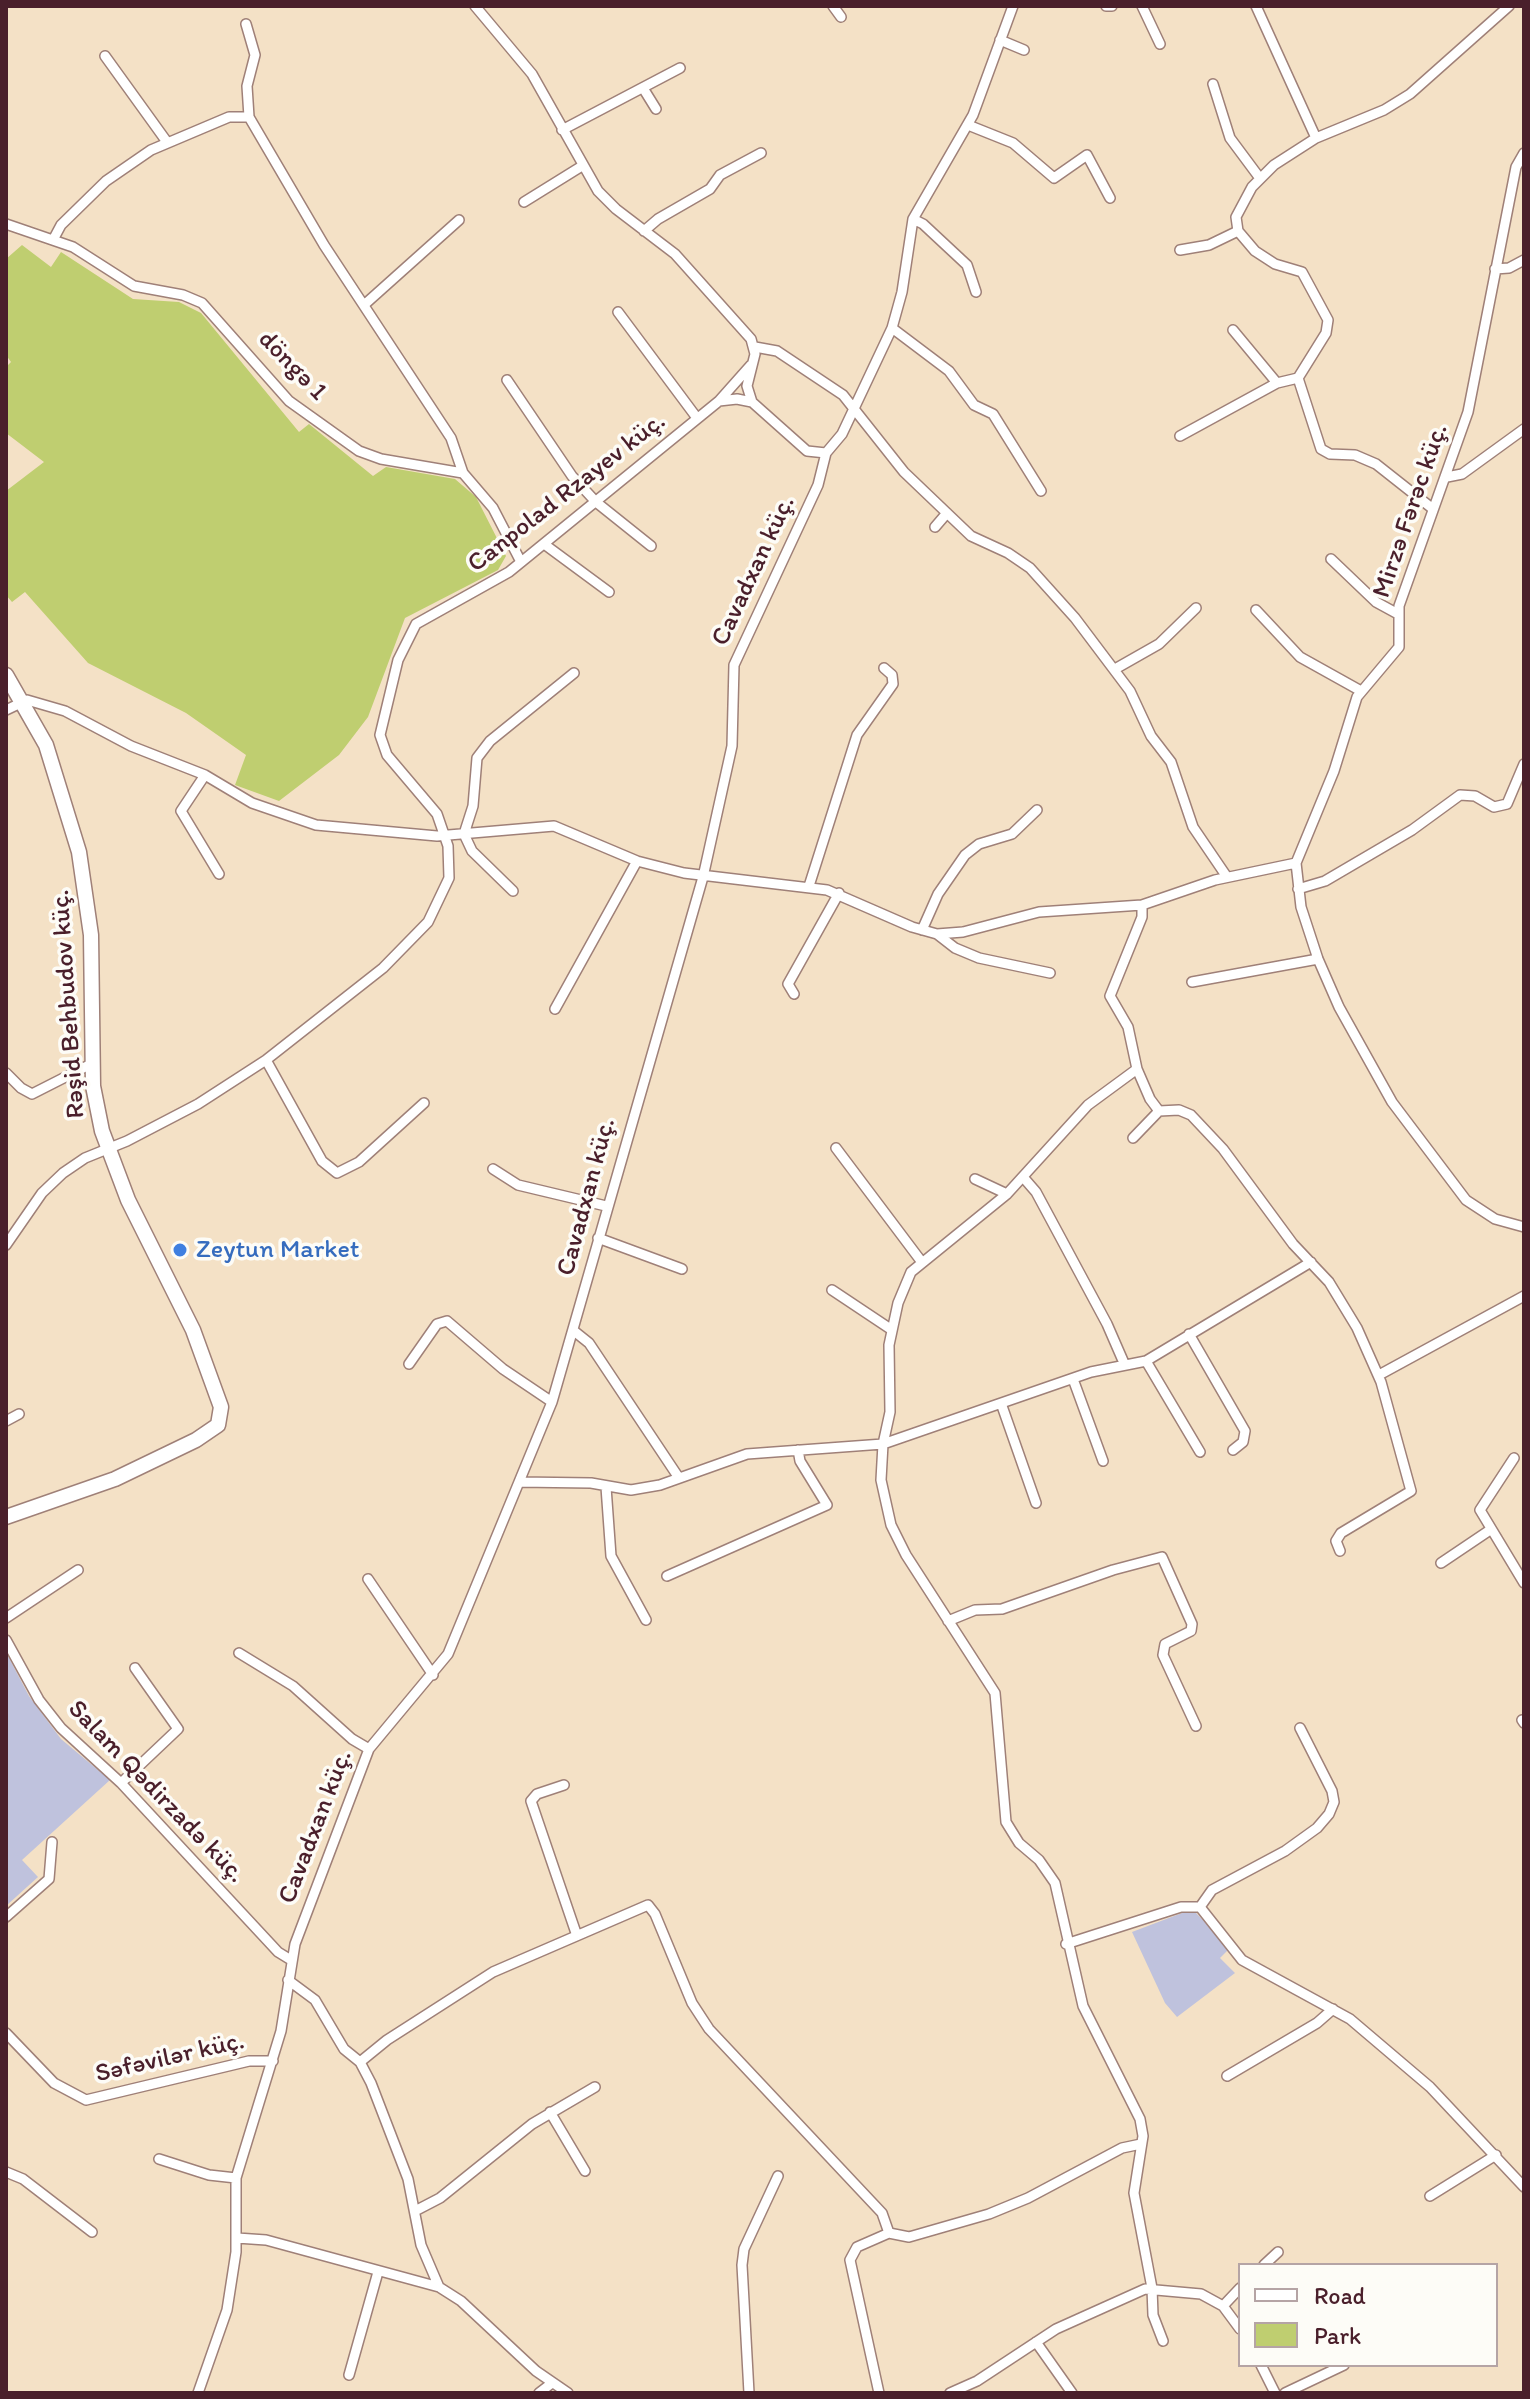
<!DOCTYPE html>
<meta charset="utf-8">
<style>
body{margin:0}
#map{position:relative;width:1530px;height:2399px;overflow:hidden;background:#f4e1c6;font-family:Itim,sans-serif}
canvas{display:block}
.frame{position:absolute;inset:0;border:8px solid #4a1f2b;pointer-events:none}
.legend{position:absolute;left:1238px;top:2263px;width:260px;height:104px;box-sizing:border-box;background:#fdfcf7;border:2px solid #b5a4a5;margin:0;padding:10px 14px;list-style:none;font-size:24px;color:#4a1f2b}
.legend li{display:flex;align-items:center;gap:16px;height:40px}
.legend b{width:40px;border:2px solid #b5a4a5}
</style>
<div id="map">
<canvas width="1530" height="2399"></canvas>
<div class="frame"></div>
<ul class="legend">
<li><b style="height:10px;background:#fff"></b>Road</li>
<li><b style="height:22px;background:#bfce70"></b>Park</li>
</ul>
</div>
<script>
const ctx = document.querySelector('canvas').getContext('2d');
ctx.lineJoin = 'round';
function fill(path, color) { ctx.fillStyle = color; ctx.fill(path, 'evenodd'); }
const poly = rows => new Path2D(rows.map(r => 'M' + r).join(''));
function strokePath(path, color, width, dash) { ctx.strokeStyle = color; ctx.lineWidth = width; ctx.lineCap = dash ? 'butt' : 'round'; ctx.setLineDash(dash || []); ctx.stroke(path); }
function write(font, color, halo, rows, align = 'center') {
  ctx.font = font + ' Itim,sans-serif'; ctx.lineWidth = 7; ctx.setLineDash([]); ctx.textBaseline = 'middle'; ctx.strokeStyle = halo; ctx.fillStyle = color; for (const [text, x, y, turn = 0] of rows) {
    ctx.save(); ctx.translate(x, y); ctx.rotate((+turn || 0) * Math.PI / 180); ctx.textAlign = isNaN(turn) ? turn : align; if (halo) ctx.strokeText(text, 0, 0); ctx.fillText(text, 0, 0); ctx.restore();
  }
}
fill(poly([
 [6,1652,29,1696,61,1739,110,1780,22,1860,38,1877,6,1906],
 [1182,1913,1196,1913,1202,1919,1228,1950,1220,1958,1235,1973,1177,2017,1165,2003,1132,1932]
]), '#bfc2dd');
fill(poly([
 [22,245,51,267,61,252,133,299,179,302,201,313,299,432,309,424,373,476,386,467,455,479,476,497,506,556,498,570,405,618,368,717,339,755,279,801,235,785,246,755,186,713,88,663,25,592,12,602,6,595,6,491,44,462,6,433,6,367,11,362,6,355,6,259]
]), '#bfce70');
const street = poly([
 [475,6,532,74,598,191,616,209,675,254,751,339,755,354,747,386,752,402],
 [833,6,841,17],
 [1106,6,1112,6],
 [1142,6,1160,44],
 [1256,6,1316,138],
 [246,24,255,55,247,86,249,117],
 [1000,40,1024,50],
 [105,56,167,142],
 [1213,84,1230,138,1259,177],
 [643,88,656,109],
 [968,125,1013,143,1054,178,1087,155,1110,198],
 [562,130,680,68],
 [1524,153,1516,167,1468,412,1399,606,1399,647,1357,697,1334,771,1296,863,1301,907,1318,959,1339,1007,1392,1102,1466,1200,1495,1219,1524,1227],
 [524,202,582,166],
 [913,219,923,224,967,265,976,292],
 [6,224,73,247,134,286,183,295,202,303,289,401,359,451,381,459,463,473,493,508,521,562],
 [644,231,658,219,710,189,720,175,761,153],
 [53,240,61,225,106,181,151,150,229,117,249,117,324,245,451,438,463,473],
 [1180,250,1209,245,1238,231],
 [1495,269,1509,268,1524,260],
 [364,305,459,220],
 [618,312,697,418],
 [892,328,949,371,974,405,993,414,1041,491],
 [1233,330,1277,383],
 [755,347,777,351,843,395,904,472,971,536,1008,553,1030,568,1075,618,1130,691,1151,736,1171,762,1193,827,1227,877],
 [507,380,572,476,596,502,651,546],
 [719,401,751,365],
 [1180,436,1277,383,1298,378],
 [1447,477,1462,474,1524,429],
 [1433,509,1376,464,1355,455,1330,454,1321,449,1298,378,1326,333,1328,320,1302,272,1275,264,1255,251,1238,231,1236,217,1252,187,1274,165,1316,138,1384,110,1410,94,1509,6],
 [935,527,947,513],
 [544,544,609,592],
 [1331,559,1376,602,1398,614],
 [1256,610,1300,657,1361,691],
 [1115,669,1159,644,1196,608],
 [6,710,27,700,65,711,131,746,205,775,252,803,316,825,437,836,554,826,637,861,684,873,827,890,912,927,937,934,963,932,1039,912,1142,905,1215,880,1296,863],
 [205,775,181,811,219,874],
 [809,886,857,735,893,684,892,675,884,668],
 [1298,889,1325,881,1412,830,1460,795,1475,796,1494,807,1507,804,1524,764],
 [513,891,472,851,464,834,473,806,477,758,490,741,574,673],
 [1142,905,1142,917,1110,996,1128,1027,1137,1069,1150,1099,1159,1111,1179,1110,1191,1115,1223,1149,1293,1244,1329,1282,1357,1328,1381,1382,1411,1491,1341,1533,1336,1541,1340,1551],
 [922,930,938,894,965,855,979,844,1012,834,1037,810],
 [937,934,955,948,979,958,1050,973],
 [1192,982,1318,959],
 [794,994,788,984,839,893],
 [555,1009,637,861],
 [266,1060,322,1161,337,1173,359,1162,424,1103],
 [1137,1069,1088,1105,1007,1194,911,1272,898,1303,889,1345,890,1412,883,1444,881,1480,891,1525,906,1555,995,1693,1006,1822,1019,1843,1039,1860,1055,1883,1083,2006,1140,2119,1143,2136,1134,2193,1152,2288,1153,2315,1163,2341],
 [6,1073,21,1088,32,1094,93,1063],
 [1133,1138,1159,1111],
 [836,1148,921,1261],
 [493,1169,518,1185,606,1206],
 [1023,1177,1036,1192,1107,1324,1124,1363],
 [975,1179,1007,1194],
 [598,1238,682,1269],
 [6,1245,42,1193,63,1173,85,1158,127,1141,198,1104,266,1060,383,968,428,922,449,878,448,846,437,814,387,755,380,735,398,660,416,624,509,572,719,401,737,399,752,402,807,451,826,453],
 [832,1290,892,1330],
 [574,1331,589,1343,679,1478],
 [1189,1334,1245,1431,1243,1442,1233,1450],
 [1146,1361,1200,1452],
 [409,1364,437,1324,447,1321,503,1369,552,1402],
 [1379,1375,1524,1296],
 [1073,1379,1103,1461],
 [1002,1406,1036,1503],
 [6,1421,19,1414],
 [1514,1458,1480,1510,1524,1583],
 [519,1482,591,1483,631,1490,660,1485,747,1454,883,1444,1091,1372,1146,1361,1311,1262],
 [606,1487,611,1556,646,1620],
 [1441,1563,1490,1530],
 [667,1576,827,1505,800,1461,798,1450],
 [368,1579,433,1675],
 [6,1618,78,1570],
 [948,1621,975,1610,1002,1609,1113,1570,1162,1557,1192,1624,1191,1631,1165,1644,1163,1655,1196,1726],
 [6,1640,39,1700,61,1728,121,1783,278,1952,291,1960],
 [239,1653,293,1686,352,1739,369,1749],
 [1522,1720,1524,1723],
 [121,1783,178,1729,135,1668],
 [564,1785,537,1794,531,1801,576,1933],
 [1200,1907,1212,1890,1285,1851,1317,1828,1329,1814,1334,1802,1332,1791,1300,1728],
 [6,1917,49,1879,52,1842],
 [1066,1944,1181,1907,1200,1907,1242,1960,1350,2019,1430,2087,1524,2187],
 [288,1980,315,2000,344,2049,360,2062,371,2083,408,2179,421,2245,439,2287],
 [6,2033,54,2083,86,2100,249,2061,273,2061],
 [360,2062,387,2040,493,1972,648,1905,655,1914,692,2003,709,2029,882,2213,889,2233,857,2247,850,2260,879,2393],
 [1227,2076,1317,2023,1333,2009],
 [550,2112,585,2171],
 [159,2159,209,2175,236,2178],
 [6,2172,23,2179,92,2232],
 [1430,2196,1496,2155],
 [415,2211,440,2198,532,2124,595,2087],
 [889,2233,909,2237,989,2214,1028,2198,1122,2148,1141,2144],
 [237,2238,266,2240,439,2287,461,2301,536,2371,568,2393],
 [1264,2265,1278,2252],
 [1223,2306,1240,2288],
 [1036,2342,1072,2393],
 [1261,2365,1275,2393],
 [349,2375,378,2272],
 [198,2393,227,2310,236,2252,236,2178,281,2031,295,1944,369,1749,448,1654,552,1402,703,877,732,746,734,665,818,485,826,453,842,434,892,328,902,292,913,219,973,115,1013,6],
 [539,2393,552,2383],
 [749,2393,742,2265,744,2249,778,2176],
 [950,2393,977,2381,1056,2329,1145,2289,1201,2294,1223,2306,1240,2329],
 [1285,2393,1344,2365]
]);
const secondary = poly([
 [6,675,46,745,79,852,91,935,93,1086,102,1131,128,1200,193,1330,221,1407,218,1425,196,1440,115,1479,6,1517]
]);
strokePath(street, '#9f8078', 12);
strokePath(secondary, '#9f8078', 17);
strokePath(street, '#fff', 9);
strokePath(secondary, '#fff', 14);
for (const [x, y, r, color] of [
 [180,1250,8,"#3f7fe0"]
]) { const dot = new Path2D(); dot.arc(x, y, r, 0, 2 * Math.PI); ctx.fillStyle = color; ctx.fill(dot); strokePath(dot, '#fdfcf7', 3); }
write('26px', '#4a1f2b', '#fdfcf7', [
 ["döngə 1",292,366,46],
 ["Canpolad Rzayev küç.",567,493,-38],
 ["Mirzə Fərəc küç.",1411,511,-71],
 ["Cavadxan küç.",754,571,-65],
 ["Rəşid Behbudov küç.",69,1004,-94],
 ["Cavadxan küç.",587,1197,-75],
 ["Salam Qədirzadə küç.",156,1792,46],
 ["Cavadxan küç.",316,1827,-69],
 ["Səfəvilər küç.",170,2058,-13]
]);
write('26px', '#366cbe', '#fdfcf7', [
 ["Zeytun Market",196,1250]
], 'left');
</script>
